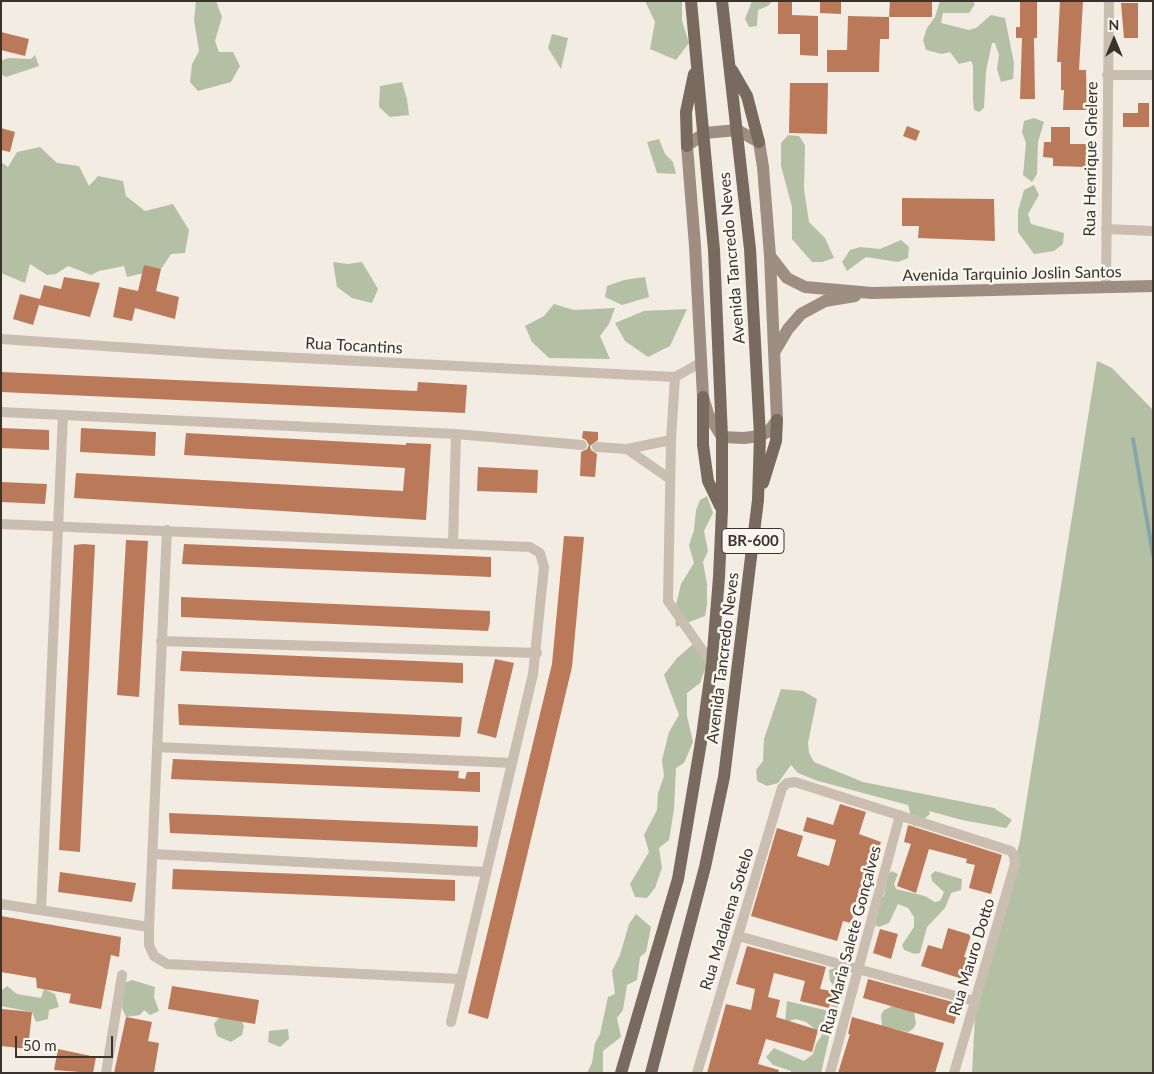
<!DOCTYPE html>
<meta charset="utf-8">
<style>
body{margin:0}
#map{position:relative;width:1154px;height:1074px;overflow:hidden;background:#f2ece3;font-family:Lato,sans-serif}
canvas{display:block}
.frame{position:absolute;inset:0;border:2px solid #39322d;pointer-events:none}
.north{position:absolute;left:1089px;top:15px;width:50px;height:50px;-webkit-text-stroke:4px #f9f6ef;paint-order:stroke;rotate:0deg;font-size:14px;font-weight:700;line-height:20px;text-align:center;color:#39322d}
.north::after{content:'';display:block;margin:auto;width:18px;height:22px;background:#39322d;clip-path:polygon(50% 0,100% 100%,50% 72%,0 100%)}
.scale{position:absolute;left:15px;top:1036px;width:98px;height:22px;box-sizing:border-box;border:2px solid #39322d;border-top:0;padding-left:6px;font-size:15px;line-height:18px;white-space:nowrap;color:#39322d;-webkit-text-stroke:4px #f9f6ef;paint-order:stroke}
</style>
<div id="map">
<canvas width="1154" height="1074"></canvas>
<div class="frame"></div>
<div class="north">N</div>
<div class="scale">50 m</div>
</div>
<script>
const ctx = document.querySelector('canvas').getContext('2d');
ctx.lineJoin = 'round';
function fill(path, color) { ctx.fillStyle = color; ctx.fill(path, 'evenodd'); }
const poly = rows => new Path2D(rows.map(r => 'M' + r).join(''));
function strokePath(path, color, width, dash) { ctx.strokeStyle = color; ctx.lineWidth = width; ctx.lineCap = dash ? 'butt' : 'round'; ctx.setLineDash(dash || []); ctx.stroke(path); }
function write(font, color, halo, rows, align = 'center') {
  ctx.font = font + ' Lato,sans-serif'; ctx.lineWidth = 5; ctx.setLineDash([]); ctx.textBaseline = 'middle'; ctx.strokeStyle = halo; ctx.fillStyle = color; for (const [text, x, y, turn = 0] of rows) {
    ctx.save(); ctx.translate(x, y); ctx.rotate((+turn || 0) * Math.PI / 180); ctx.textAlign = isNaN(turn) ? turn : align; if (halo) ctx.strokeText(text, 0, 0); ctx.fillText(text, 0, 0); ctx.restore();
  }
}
fill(poly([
 [196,1,216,1,222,17,215,41,219,52,233,52,240,66,231,82,198,91,190,82,192,64,199,51,194,20],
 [645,1,682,1,682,21,689,43,676,60,650,49,655,22],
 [752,1,772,1,768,6,758,10,757,26,749,27,745,19],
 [940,1,973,1,975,4,969,13,943,13,941,23,969,30,976,28,991,15,1005,18,1014,63,1013,79,1001,82,997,69,999,55,995,43,992,43,986,71,984,108,979,112,974,110,973,101,973,66,971,61,959,64,950,52,942,54,926,50,923,40,927,28,935,17],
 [552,34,568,38,561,69,548,48],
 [35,55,39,66,6,77,1,74,1,61,8,58,31,59],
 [402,82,407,99,409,115,390,117,379,107,380,86],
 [1034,118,1044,122,1038,142,1037,174,1032,182,1023,175,1026,143,1022,132,1024,121],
 [788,135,799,136,805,145,804,189,809,222,825,238,834,258,822,262,812,262,792,239,792,207,781,166,781,143],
 [659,139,665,154,673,162,676,174,657,173,647,142],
 [40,147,57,163,79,166,89,186,98,176,123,181,126,196,145,211,173,204,189,230,185,253,171,254,161,269,127,277,124,266,99,271,91,275,68,266,56,274,47,275,30,264,25,283,1,273,1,162,8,167,17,152],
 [1034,185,1039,195,1028,214,1031,224,1064,233,1063,244,1054,251,1034,254,1018,232,1018,211,1024,190],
 [901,240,909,247,908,258,898,262,866,257,847,271,842,262,850,250,860,247,880,249],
 [333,262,348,264,362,262,378,289,372,303,352,298,337,287],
 [645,277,649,297,622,305,605,297,607,286,624,280],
 [554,304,574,310,615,308,609,324,600,336,610,359,549,358,532,342,525,326,544,316],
 [687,309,670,346,648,357,625,341,615,323,644,311],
 [1097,361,1112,368,1153,410,1153,1073,972,1073,976,997,1020,841],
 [707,496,713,513,704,531,708,551,703,562,707,584,707,605,705,616,676,627,675,609,681,584,694,563,689,545,694,530,696,510,700,500],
 [693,644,707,664,700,683,687,693,687,716,693,742,684,763,676,768,674,809,669,840,659,848,662,868,655,888,647,898,635,897,630,884,649,852,644,835,657,810,658,793,664,776,662,760,669,732,679,715,664,675,677,658],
 [781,689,803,691,817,699,808,743,809,753,814,762,863,782,994,808,1012,820,1006,828,962,820,929,811,930,814,914,827,908,805,818,781,798,773,791,765,778,783,767,786,757,781,756,770,763,761,764,739],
 [892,871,898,874,894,884,896,889,925,896,935,902,940,901,944,892,932,881,931,875,935,871,962,879,961,890,951,893,945,908,927,927,920,953,915,954,904,950,902,945,914,927,914,917,908,908,898,904,889,923,879,927,874,925,874,910,884,896,888,874],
 [636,914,651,927,646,952,640,957,637,980,627,985,623,1010,617,1018,621,1037,603,1051,603,1073,587,1073,592,1063,595,1043,600,1034,608,997,615,994,612,971,620,955,629,924],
 [840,966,849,971,844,994,835,1012,821,1073,791,1073,791,1071,773,1065,766,1057,774,1048,804,1061,813,1054,816,1044,822,1035,806,1022,796,1019,785,1022,787,1001,829,1011,837,990,830,981,829,970],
 [132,980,155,987,154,997,159,1011,150,1015,144,1010,140,1015,126,1017,122,1008,124,983],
 [7,986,17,994,41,998,44,989,55,994,59,1007,49,1010,48,1019,36,1022,32,1012,1,1006,1,991],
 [912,997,916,1024,913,1029,908,1032,882,1026,881,1015,884,1010],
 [222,1014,239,1014,244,1026,242,1035,231,1042,217,1036,214,1024],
 [288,1029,289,1039,280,1047,268,1042,269,1031]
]), '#b4c0a4');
strokePath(poly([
 [1133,439,1153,555]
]), '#85a7ac', 4);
fill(poly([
 [778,1,792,1,792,15,818,16,818,56,800,55,800,34,778,34],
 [820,1,841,1,841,14,820,13],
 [890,1,932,1,932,17,889,17],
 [1020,1,1037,1,1037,38,1034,38,1035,99,1020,99,1022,38,1016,38,1016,27,1020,27],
 [1060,1,1083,1,1079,70,1086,70,1087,110,1063,110,1064,90,1061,90,1061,62,1057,62],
 [1121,3,1138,3,1138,38,1124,38],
 [848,16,889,17,889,39,880,39,879,72,827,72,827,50,847,50],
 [1,32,29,39,25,56,1,50],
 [790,83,828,83,827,134,789,133],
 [1138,103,1149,103,1149,127,1123,127,1123,113,1138,113],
 [907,126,920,131,916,141,903,136],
 [1051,127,1070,127,1070,144,1087,144,1087,167,1053,166,1053,158,1043,157,1044,142,1051,142],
 [1,128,15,132,10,152,1,150],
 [902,198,994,199,995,241,918,238,919,226,902,226],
 [144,265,161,269,156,291,179,297,175,319,135,308,132,321,113,317,119,287,138,291],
 [64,277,100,283,90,317,39,305,33,325,13,319,20,294,40,299,44,285,61,289],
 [1,372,417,391,418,382,467,385,465,413,1,392],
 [1,428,49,430,49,450,1,448],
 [81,428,156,432,155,456,80,452],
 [583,431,598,432,598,440,590,446,591,450,597,454,595,477,580,476,581,452,587,449,589,445,586,440,582,438],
 [186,433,406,445,406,443,431,444,426,520,74,498,76,473,403,491,405,468,184,455],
 [478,467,538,470,537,493,477,491],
 [1,482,47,484,45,504,1,502],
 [564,536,584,537,572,667,488,1019,468,1013,552,664],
 [126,540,148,541,139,697,117,695],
 [84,544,95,545,80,852,59,850,74,545],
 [184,544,491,557,491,577,182,564],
 [181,597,490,611,490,622,488,631,181,617],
 [182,651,463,663,463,683,180,671],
 [495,659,514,663,496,738,477,733],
 [178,704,462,717,461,729,460,737,179,725],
 [173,759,459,771,458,778,465,779,467,772,480,772,480,792,171,779],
 [840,804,866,812,859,834,881,842,876,858,872,857,851,923,843,921,837,941,751,916,777,828,803,836,797,856,829,866,836,840,803,831,807,817,833,825],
 [169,813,478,826,478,837,477,847,170,833],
 [908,825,1002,855,991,894,969,888,975,865,966,863,967,859,929,849,916,893,897,886,911,844,904,842],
 [173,869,455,880,455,901,172,889],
 [60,872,136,883,132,902,58,892],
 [1,916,121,937,119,957,111,955,101,1009,69,1003,71,994,37,988,36,978,1,972],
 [948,928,971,935,964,957,976,961,969,981,921,966,928,945,942,949],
 [880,929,898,934,891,959,873,953],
 [747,946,826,967,820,989,833,991,829,1008,800,1001,805,981,774,973,768,997,780,1000,776,1017,818,1030,812,1052,766,1039,758,1064,779,1070,778,1073,707,1073,726,1004,751,1010,755,989,736,984],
 [868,979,960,1004,954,1024,863,998],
 [172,986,259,1000,255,1024,168,1009],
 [2,1009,32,1012,28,1049,1,1046],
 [126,1017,152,1022,148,1041,159,1043,154,1073,114,1073],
 [852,1017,944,1043,935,1073,838,1073,850,1034,848,1034],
 [58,1049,96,1057,93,1073,54,1070]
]), '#ba7a59');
strokePath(poly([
 [1107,75,1153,75],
 [1106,229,1153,231],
 [1106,287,1109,1],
 [1,339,221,354,675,377,702,362],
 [675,377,671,440,668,601,712,664],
 [1,412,456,434,453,544],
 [456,434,582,445],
 [597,447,627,449,671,440],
 [627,449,670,479],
 [1,524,530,547,540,553,544,567,533,674,451,1022],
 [167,530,149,927,149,945,154,956,167,964,460,979],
 [161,641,537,653],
 [157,747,512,763],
 [153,854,486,872],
 [1,904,149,927],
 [41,910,63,415],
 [738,936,974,1001],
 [106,1073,122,975],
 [697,1073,782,788,787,783,795,782,1011,851,1014,856,1015,864,954,1073],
 [830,1073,900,815]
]), '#c9beaf', 10);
strokePath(poly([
 [737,130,759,142,763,167,770,256,777,420,769,431,760,436,744,438,722,437,708,414,703,397,695,246,687,146,704,133,737,130],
 [770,256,787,278,805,287,872,293,1153,286],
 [775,351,788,329,801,314,825,301,855,296]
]), '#9d8e81', 12);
strokePath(poly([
 [732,70,747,96,759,142],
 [687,146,686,112,694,74],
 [703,397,703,445,708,481,720,506],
 [763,483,776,441,777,420],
 [621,1073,678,879,702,736,712,664,719,577,722,510,722,437,714,250,691,1],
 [651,1073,705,867,724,777,758,500,760,436,750,249,722,1]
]), '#796a60', 12);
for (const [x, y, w] of [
 [753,541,62]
]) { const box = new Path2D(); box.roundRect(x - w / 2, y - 12.5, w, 25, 4); ctx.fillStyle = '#f9f6ef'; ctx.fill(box); strokePath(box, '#39322d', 1); }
write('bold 15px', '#39322d', null, [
 ["BR-600",753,541]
]);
write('16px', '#39322d', '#f9f6ef', [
 ["Rua Henrique Ghelere",1091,159,-89],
 ["Avenida Tancredo Neves",732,258,-95],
 ["Avenida Tarquinio Joslin Santos",1012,274,-1],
 ["Rua Tocantins",354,346,3],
 ["Avenida Tancredo Neves",723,658,-83],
 ["Rua Madalena Sotelo",727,919,-73],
 ["Rua Maria Salete Gonçalves",851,940,-75],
 ["Rua Mauro Dotto",972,957,-73]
]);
</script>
